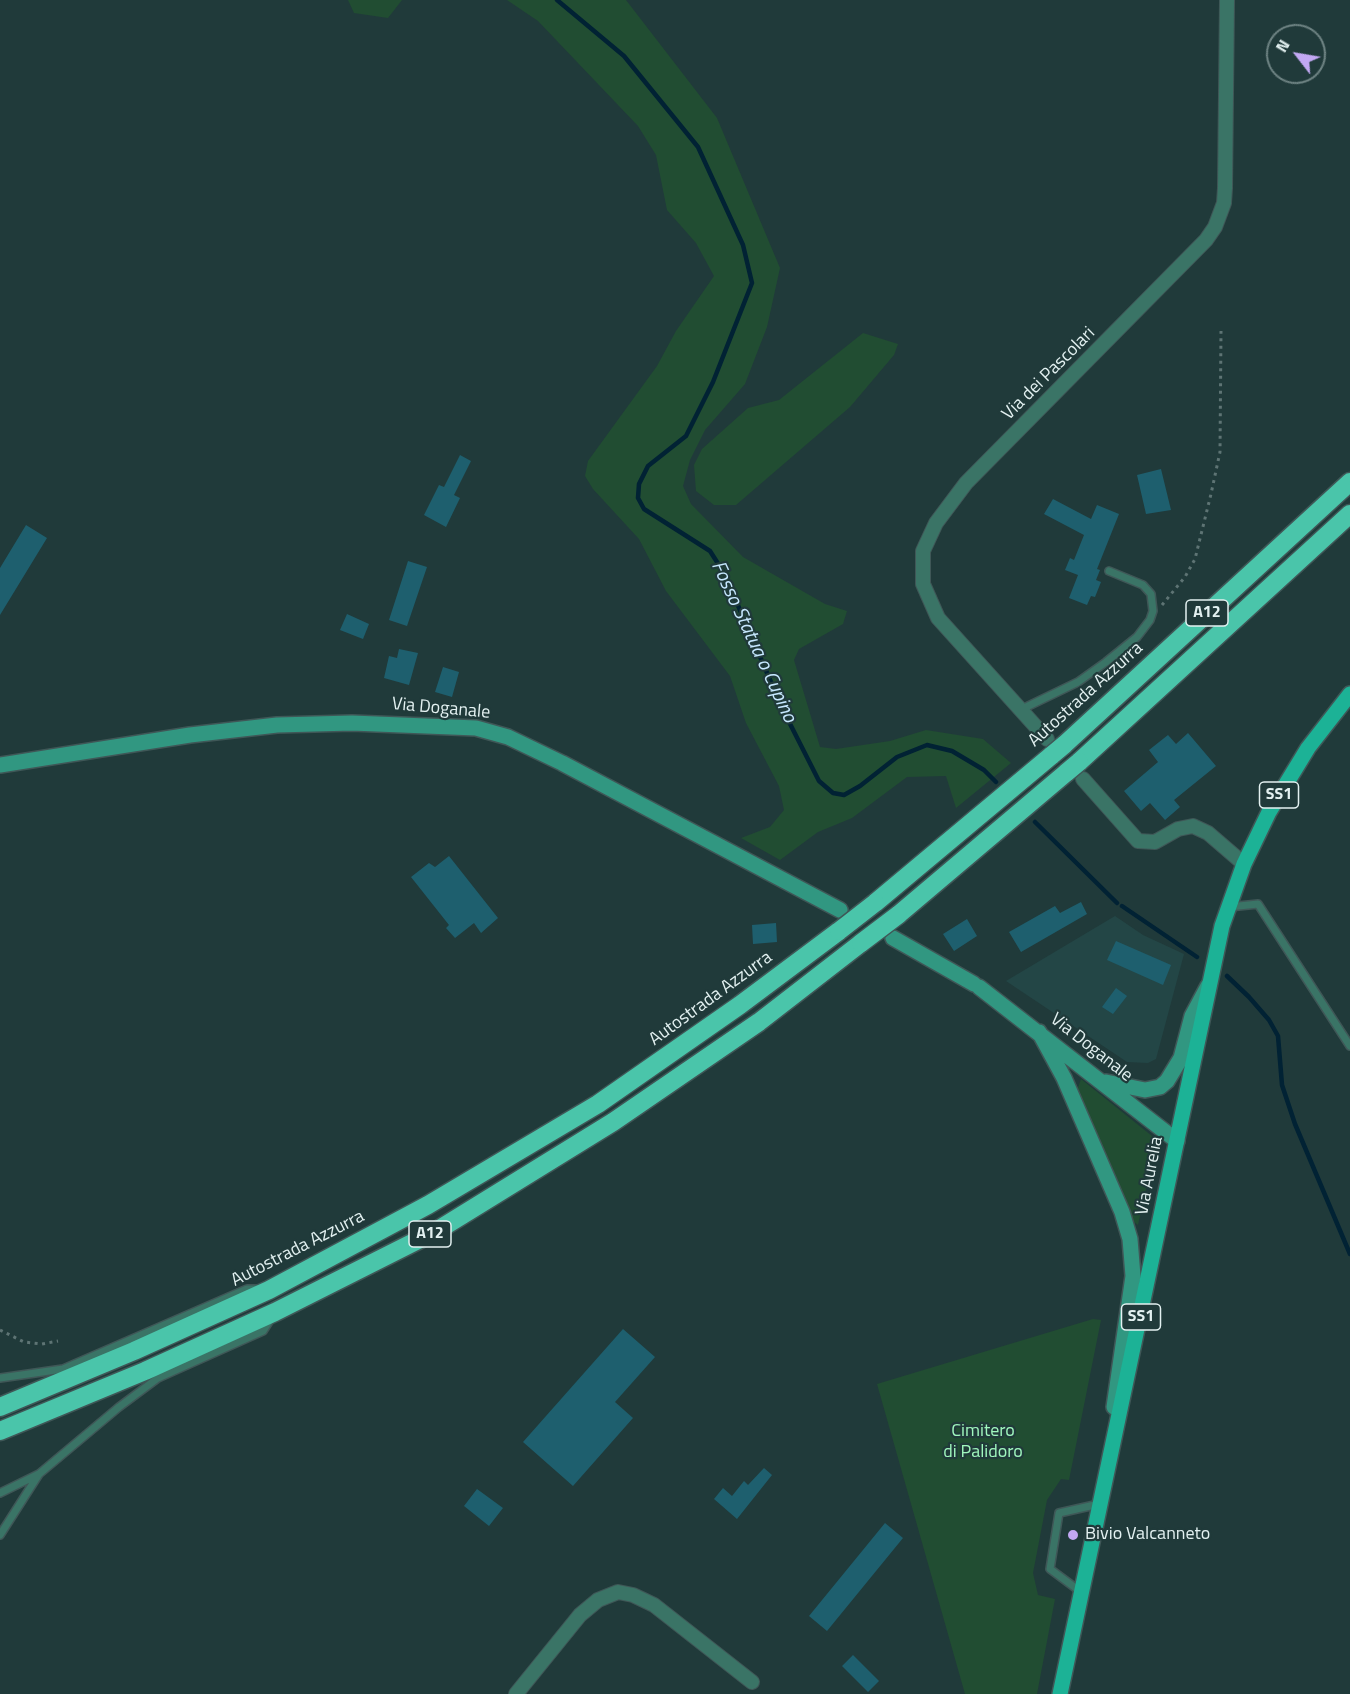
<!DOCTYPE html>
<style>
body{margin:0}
#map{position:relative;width:1350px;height:1694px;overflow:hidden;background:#203a3a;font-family:"Titillium Web",sans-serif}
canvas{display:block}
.north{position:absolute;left:1266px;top:24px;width:60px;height:60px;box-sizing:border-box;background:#203a3a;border:2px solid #6e8383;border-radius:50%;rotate:301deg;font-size:16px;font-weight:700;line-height:24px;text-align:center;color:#e3f1f1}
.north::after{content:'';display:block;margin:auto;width:21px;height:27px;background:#c2a8f3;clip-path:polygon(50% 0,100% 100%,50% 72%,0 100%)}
</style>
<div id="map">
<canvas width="1350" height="1694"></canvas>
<div class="north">N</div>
</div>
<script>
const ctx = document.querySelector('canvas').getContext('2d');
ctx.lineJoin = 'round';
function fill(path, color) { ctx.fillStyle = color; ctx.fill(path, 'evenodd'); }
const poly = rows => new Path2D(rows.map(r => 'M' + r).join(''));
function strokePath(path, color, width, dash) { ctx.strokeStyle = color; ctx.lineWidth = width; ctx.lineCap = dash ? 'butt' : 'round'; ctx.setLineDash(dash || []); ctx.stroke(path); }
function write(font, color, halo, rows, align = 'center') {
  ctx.font = font + ' "Titillium Web",sans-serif'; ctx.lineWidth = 4.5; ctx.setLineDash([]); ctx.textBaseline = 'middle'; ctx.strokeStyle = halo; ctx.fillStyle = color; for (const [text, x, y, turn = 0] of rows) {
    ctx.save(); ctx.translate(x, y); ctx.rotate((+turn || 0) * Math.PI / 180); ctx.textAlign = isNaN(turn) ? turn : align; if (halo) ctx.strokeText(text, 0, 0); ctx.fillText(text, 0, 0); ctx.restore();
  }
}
fill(poly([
 [1115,916,1143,935,1184,954,1156,1059,1148,1063,1127,1062,1006,981]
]), '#234646');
fill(poly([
 [348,0,402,0,388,18,354,13],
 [507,0,626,0,717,118,780,268,767,327,745,384,705,430,690,460,683,486,691,504,743,557,825,604,847,611,843,624,799,649,794,660,820,747,836,749,890,741,926,730,983,739,1011,763,956,808,946,776,907,777,852,818,818,832,780,860,741,838,770,827,784,810,779,786,746,723,730,676,666,591,639,539,593,489,585,476,588,461,657,366,676,331,714,276,696,243,667,210,656,155,638,126,538,21],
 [863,333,898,344,894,355,850,407,736,505,714,505,696,491,694,465,702,449,748,408,779,400],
 [1081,1079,1157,1140,1138,1225,1134,1222,1077,1091],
 [1093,1319,1101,1320,1069,1480,1061,1479,1047,1500,1033,1573,1038,1595,1055,1599,1037,1694,965,1694,877,1384]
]), '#214d32');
strokePath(poly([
 [557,0,624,56,698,147,743,245,752,283,713,382,686,436,648,466,639,484,638,498,644,509,710,551,724,573,783,710,819,781,833,793,844,795,860,786,897,757,927,745,952,751,984,770,996,782],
 [1035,822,1117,903],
 [1122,906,1197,957],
 [1227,976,1249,997,1269,1020,1278,1036,1282,1085,1295,1124,1350,1254]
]), '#012234', 4.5);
fill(poly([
 [460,455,471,461,454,495,460,498,446,527,424,515,439,485,444,487],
 [1161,469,1171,510,1146,514,1137,475],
 [1053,499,1091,519,1097,505,1119,514,1097,569,1100,570,1096,580,1101,582,1095,597,1091,596,1087,605,1069,598,1078,575,1065,570,1070,558,1074,560,1084,535,1044,514],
 [26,525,47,538,0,615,0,568],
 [408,561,427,567,407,626,389,620],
 [347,614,369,624,363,639,340,630],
 [399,649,418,653,409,685,384,678,389,656,397,658],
 [443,667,459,672,452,697,435,692],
 [1188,733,1216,766,1174,800,1180,807,1165,820,1150,803,1141,811,1124,791,1158,762,1149,750,1168,735,1176,744],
 [449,856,498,918,481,933,474,923,455,938,446,928,449,925,411,877,429,863,435,867],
 [1081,902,1087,914,1021,952,1009,932,1055,906,1060,913],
 [967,919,977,936,954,951,943,934],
 [776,923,777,942,753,944,752,925],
 [1116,941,1171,965,1163,985,1107,960],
 [1116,988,1127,996,1113,1014,1102,1007],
 [623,1329,655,1357,615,1402,633,1418,573,1486,523,1442],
 [764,1468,772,1475,737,1519,714,1499,723,1488,732,1496,744,1481,748,1485],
 [477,1489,503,1508,489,1526,464,1506],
 [885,1523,903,1538,827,1631,809,1616],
 [853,1655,879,1681,868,1692,842,1666]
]), '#1e5f6e');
const service = poly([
 [1020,710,1078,682,1106,662,1137,637,1150,620,1153,611,1151,594,1143,585,1109,571],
 [1229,907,1258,904,1350,1046],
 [0,1378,63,1369,247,1289,257,1289],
 [0,1493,39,1474,119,1407,158,1378,263,1331,270,1320],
 [0,1535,39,1474],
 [1081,1592,1050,1569,1059,1513,1099,1504]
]);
const minor = poly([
 [1047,739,938,618,923,584,923,551,936,523,966,483,1206,240,1215,227,1224,203,1225,188,1227,0],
 [1083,779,1138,841,1155,842,1178,829,1193,826,1208,833,1244,864],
 [516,1694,580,1615,598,1600,618,1592,633,1595,654,1605,752,1682]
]);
const secondary = poly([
 [0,765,190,735,277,725,352,723,476,728,508,737,562,763,840,910],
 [893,938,974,984],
 [979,987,1177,1141],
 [1039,1032,1064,1078,1122,1212,1130,1239,1133,1276,1114,1407],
 [1106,1082,1145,1090,1160,1087,1167,1081,1181,1058,1192,1016,1208,986]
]);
const primary = poly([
 [1060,1694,1222,926,1244,864,1269,812,1308,748,1350,694]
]);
const motorway = poly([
 [1064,745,1350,482],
 [1079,762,1350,514],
 [875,903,1052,755],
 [898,915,1067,772],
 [0,1407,134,1351,269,1290,428,1205,598,1104,740,1005,839,931],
 [0,1431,145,1371,275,1312,438,1230,613,1122,759,1022,861,943]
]);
strokePath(service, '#3f5757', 10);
strokePath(minor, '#3f5757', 16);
strokePath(secondary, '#3f5757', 18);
strokePath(primary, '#3f5757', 18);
strokePath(motorway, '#3f5757', 21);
strokePath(poly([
 [1162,605,1185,577,1195,559,1211,494,1220,452,1221,331],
 [0,1330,24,1342,42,1344,58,1341]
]), '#5e7474', 3, [3, 4.5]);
strokePath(service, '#3a7466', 7);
strokePath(minor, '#3a7466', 14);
strokePath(secondary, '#319781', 15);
strokePath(primary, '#1cb296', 15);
strokePath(motorway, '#4ac5aa', 18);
const motorwayBridge = poly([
 [1052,755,1064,745],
 [1067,772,1079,762],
 [839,931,875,903],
 [861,943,898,915]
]);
strokePath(motorwayBridge, '#3f5757', 21, []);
strokePath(motorwayBridge, '#4ac5aa', 18);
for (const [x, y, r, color] of [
 [1073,1535,6,"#c2a8f3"]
]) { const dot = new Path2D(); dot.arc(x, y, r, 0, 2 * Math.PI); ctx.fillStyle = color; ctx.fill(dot); strokePath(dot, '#203a3a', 2); }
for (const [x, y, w] of [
 [1207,613,42],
 [1279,795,39],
 [430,1234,42],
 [1141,1317,39]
]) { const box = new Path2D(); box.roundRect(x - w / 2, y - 13, w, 26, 4.5); ctx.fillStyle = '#203a3a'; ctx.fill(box); strokePath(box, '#e3f1f1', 1.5); }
write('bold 16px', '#e3f1f1', null, [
 ["A12",1207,613],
 ["SS1",1279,795],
 ["A12",430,1234],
 ["SS1",1141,1317]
]);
write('18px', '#e3f1f1', '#203a3a', [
 ["Via dei Pascolari",1049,374,-45],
 ["Autostrada Azzurra",1086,695,-42],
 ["Via Doganale",441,709,5],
 ["Autostrada Azzurra",711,999,-36],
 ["Via Doganale",1091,1048,38],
 ["Via Aurelia",1150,1176,-79],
 ["Autostrada Azzurra",298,1249,-27]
]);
write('18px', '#a0f7be', '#203a3a', [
 ["Cimitero",983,1432],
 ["di Palidoro",983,1453]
]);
write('18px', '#e3f1f1', '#203a3a', [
 ["Bivio Valcanneto",1085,1535]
], 'left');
write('italic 20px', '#c7e8ff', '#203a3a', [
 ["Fosso Statua o Cupino",753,642,65]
]);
</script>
